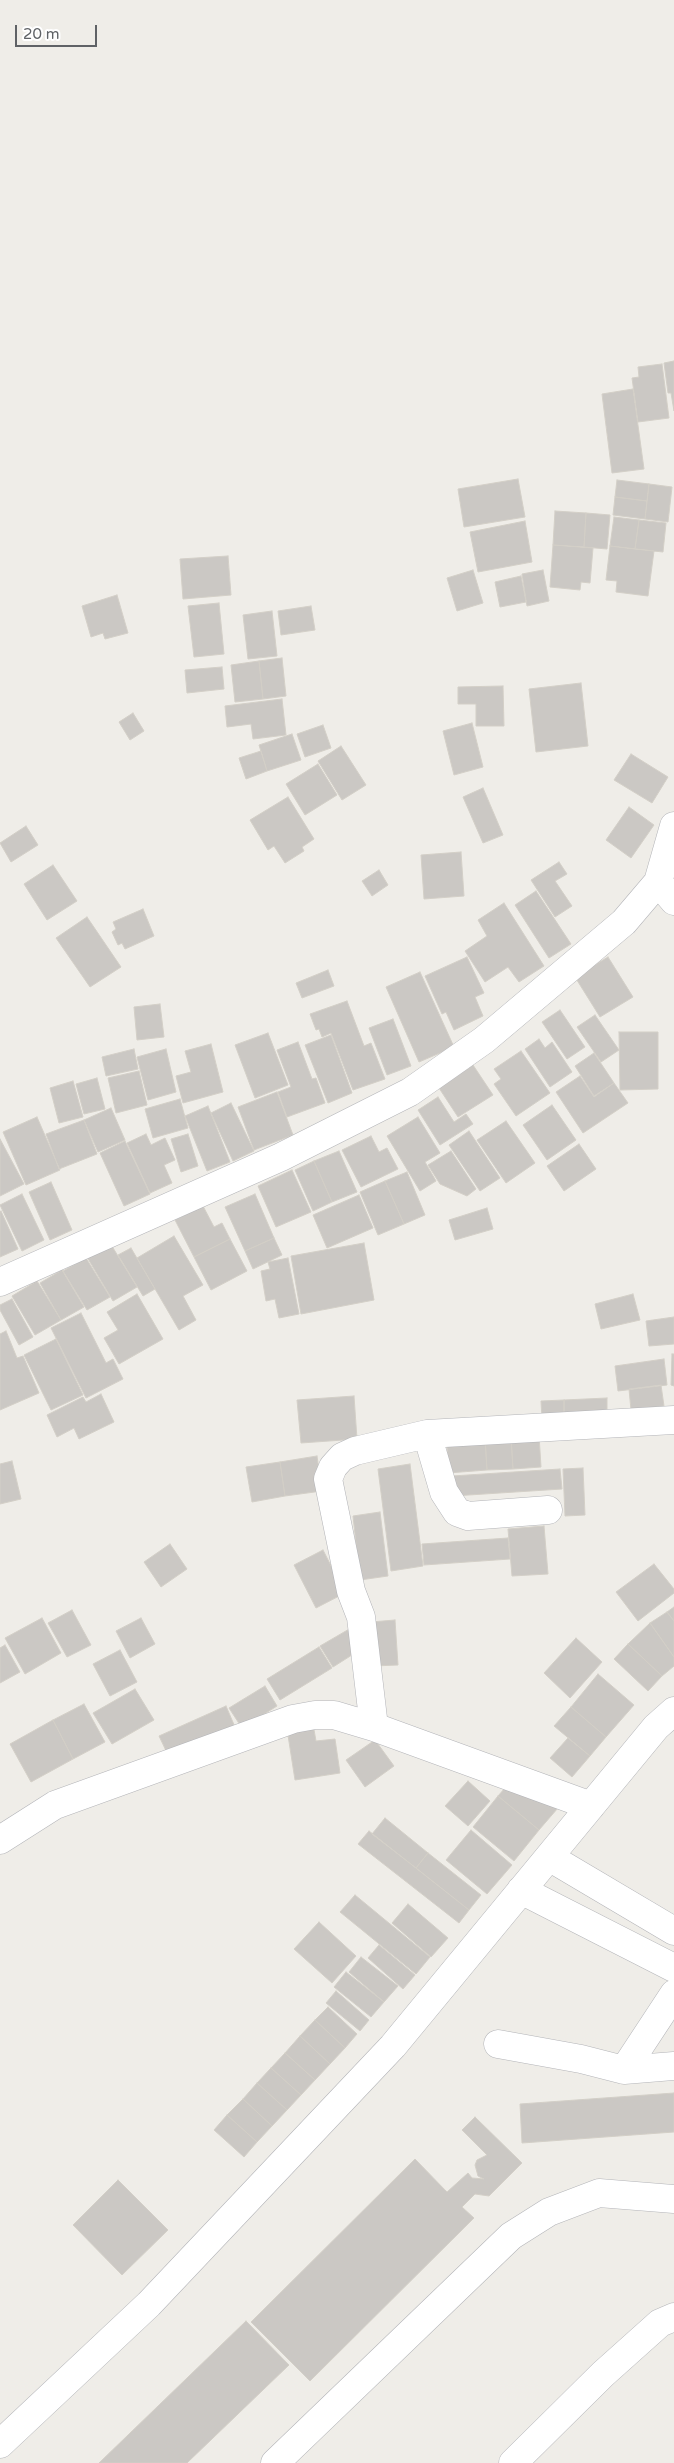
<!DOCTYPE html>
<style>
body{margin:0}
#map{position:relative;width:674px;height:2463px;overflow:hidden;background:#efede8;font-family:"Varela Round",sans-serif}
canvas{display:block}
.scale{position:absolute;left:15px;top:25px;width:82px;height:22px;box-sizing:border-box;border:2px solid #5f6266;border-top:0;padding-left:6px;font-size:15px;line-height:18px;white-space:nowrap;color:#5f6266;-webkit-text-stroke:4px #fff;paint-order:stroke}
</style>
<div id="map">
<canvas width="674" height="2463"></canvas>
<div class="scale">20 m</div>
</div>
<script>
const ctx = document.querySelector('canvas').getContext('2d');
ctx.lineJoin = 'round';
function fill(path, color) { ctx.fillStyle = color; ctx.fill(path, 'evenodd'); }
const poly = rows => new Path2D(rows.map(r => 'M' + r).join(''));
function strokePath(path, color, width, dash) { ctx.strokeStyle = color; ctx.lineWidth = width; ctx.lineCap = dash ? 'butt' : 'round'; ctx.setLineDash(dash || []); ctx.stroke(path); }
const building = poly([
 [674,361,674,411,671,393,668,393,664,363,674,361],
 [662,364,669,418,638,422,632,378,639,377,638,367,662,364],
 [633,389,644,469,612,473,602,394,633,389],
 [518,479,525,517,464,527,458,489,518,479],
 [617,480,649,484,647,501,615,497,617,480],
 [649,484,672,487,668,522,645,519,649,484],
 [615,497,647,501,645,519,613,515,615,497],
 [555,511,586,513,584,547,553,545,555,511],
 [586,513,610,515,607,549,584,547,586,513],
 [614,517,639,520,635,549,610,546,614,517],
 [639,520,666,523,663,552,635,549,639,520],
 [525,521,532,562,478,572,470,532,525,521],
 [553,545,593,548,590,583,581,582,580,590,550,587,553,545],
 [610,546,654,551,648,596,616,592,617,581,606,580,610,546],
 [228,556,231,595,183,599,180,559,228,556],
 [473,570,483,603,457,611,447,578,473,570],
 [543,570,549,601,527,606,522,574,543,570],
 [521,576,526,602,500,607,495,582,521,576],
 [117,595,128,633,105,639,103,633,91,637,82,606,117,595],
 [219,603,224,654,194,657,188,606,219,603],
 [311,606,315,630,281,635,278,611,311,606],
 [272,611,277,656,248,659,243,615,272,611],
 [282,658,286,696,263,699,259,661,282,658],
 [259,661,263,699,235,702,231,665,259,661],
 [222,667,224,689,187,693,185,670,222,667],
 [581,683,588,746,536,752,529,689,581,683],
 [503,686,504,726,476,726,476,704,458,704,458,687,503,686],
 [282,699,286,735,253,739,251,724,227,727,225,706,282,699],
 [133,713,144,731,130,740,119,722,133,713],
 [472,723,483,767,454,775,443,731,472,723],
 [323,725,331,748,305,757,297,734,323,725],
 [292,734,301,760,267,771,259,745,292,734],
 [341,746,366,785,342,800,318,761,341,746],
 [261,751,267,771,246,779,239,758,261,751],
 [631,754,668,777,652,803,614,780,631,754],
 [318,764,337,795,305,815,286,784,318,764],
 [483,788,503,835,483,843,463,797,483,788],
 [288,797,314,839,302,847,304,851,285,863,274,846,268,850,250,820,288,797],
 [629,807,654,825,631,858,606,840,629,807],
 [26,826,38,845,11,862,0,843,26,826],
 [461,852,464,896,424,899,421,855,461,852],
 [559,862,567,874,555,881,572,906,555,917,531,880,559,862],
 [53,865,77,901,47,920,24,884,53,865],
 [379,870,388,885,372,896,362,881,379,870],
 [536,891,571,944,549,958,515,905,536,891],
 [504,903,544,966,519,982,508,967,485,982,465,951,487,936,478,920,504,903],
 [143,909,154,936,125,949,122,943,118,945,112,932,116,929,113,922,143,909],
 [87,917,121,967,90,987,56,938,87,917],
 [467,957,484,993,475,997,483,1016,454,1030,446,1012,442,1014,425,976,467,957],
 [608,957,633,997,600,1017,575,977,608,957],
 [328,970,334,986,302,998,296,983,328,970],
 [420,972,454,1047,419,1062,386,987,420,972],
 [347,1001,364,1046,371,1043,385,1079,353,1090,331,1033,322,1037,319,1029,316,1030,310,1014,347,1001],
 [160,1004,164,1037,137,1040,134,1007,160,1004],
 [560,1010,585,1047,567,1059,542,1022,560,1010],
 [595,1015,619,1050,601,1062,577,1027,595,1015],
 [393,1019,411,1066,387,1075,369,1028,393,1019],
 [619,1032,658,1032,658,1089,620,1090,619,1032],
 [268,1033,288,1085,255,1098,235,1045,268,1033],
 [331,1035,352,1093,328,1103,305,1045,331,1035],
 [539,1039,545,1048,552,1042,572,1072,550,1087,525,1049,539,1039],
 [298,1042,312,1079,316,1078,325,1103,287,1117,278,1092,291,1087,277,1050,298,1042],
 [211,1044,223,1092,183,1103,176,1076,191,1072,185,1051,211,1044],
 [134,1049,138,1069,106,1076,102,1057,134,1049],
 [166,1049,176,1092,148,1100,137,1057,166,1049],
 [521,1051,550,1093,516,1116,494,1084,501,1079,494,1069,521,1051],
 [594,1053,614,1083,594,1096,575,1066,594,1053],
 [473,1065,493,1095,458,1117,439,1088,473,1065],
 [139,1071,147,1105,116,1113,108,1078,139,1071],
 [580,1076,594,1097,614,1083,628,1103,583,1133,556,1092,580,1076],
 [97,1078,105,1109,84,1114,76,1084,97,1078],
 [73,1081,83,1117,59,1123,50,1088,73,1081],
 [277,1092,293,1135,254,1150,238,1107,277,1092],
 [438,1097,454,1122,466,1114,473,1124,440,1145,418,1110,438,1097],
 [180,1099,188,1128,153,1138,145,1109,180,1099],
 [231,1103,254,1151,233,1161,211,1113,231,1103],
 [552,1105,576,1140,547,1160,523,1125,552,1105],
 [208,1106,230,1162,207,1171,185,1116,208,1106],
 [111,1108,125,1140,98,1152,84,1120,111,1108],
 [37,1117,60,1170,26,1185,3,1132,37,1117],
 [418,1117,440,1153,425,1162,436,1181,420,1191,387,1136,418,1117],
 [84,1120,97,1154,59,1169,46,1134,84,1120],
 [506,1121,535,1163,506,1183,477,1140,506,1121],
 [469,1131,500,1178,480,1191,449,1145,469,1131],
 [146,1134,151,1145,165,1138,175,1160,164,1165,172,1183,150,1193,127,1143,146,1134],
 [188,1134,198,1166,181,1172,171,1139,188,1134],
 [371,1136,379,1152,387,1148,398,1169,361,1187,342,1150,371,1136],
 [0,1139,24,1184,0,1196,0,1139],
 [125,1141,150,1194,124,1206,100,1153,125,1141],
 [579,1144,596,1169,564,1191,547,1166,579,1144],
 [339,1151,357,1192,332,1202,314,1161,339,1151],
 [451,1151,476,1189,467,1196,440,1184,428,1165,451,1151],
 [314,1161,332,1202,313,1211,295,1170,314,1161],
 [292,1170,311,1212,276,1227,258,1186,292,1170],
 [407,1172,425,1215,404,1224,385,1181,407,1172],
 [385,1181,404,1224,378,1235,360,1192,385,1181],
 [51,1182,72,1230,50,1240,29,1192,51,1182],
 [22,1194,44,1240,22,1251,0,1205,22,1194],
 [255,1194,274,1238,245,1251,225,1207,255,1194],
 [359,1195,373,1228,327,1248,313,1215,359,1195],
 [203,1206,214,1227,222,1223,230,1239,194,1257,175,1220,203,1206],
 [487,1208,493,1229,455,1240,449,1220,487,1208],
 [1,1211,18,1249,0,1257,0,1212,1,1211],
 [174,1236,203,1285,183,1296,196,1320,179,1330,137,1258,174,1236],
 [274,1238,282,1255,253,1269,245,1251,274,1238],
 [230,1239,247,1271,211,1290,194,1257,230,1239],
 [110,1243,137,1287,113,1301,87,1257,110,1243],
 [364,1243,374,1300,301,1314,291,1256,364,1243],
 [131,1248,155,1289,143,1296,118,1255,131,1248],
 [86,1258,110,1297,87,1310,63,1271,86,1258],
 [288,1258,299,1314,279,1318,275,1299,266,1301,261,1271,270,1269,268,1262,288,1258],
 [62,1270,84,1307,61,1320,40,1283,62,1270],
 [37,1281,61,1320,35,1335,12,1296,37,1281],
 [137,1294,163,1339,119,1364,104,1338,118,1330,107,1312,137,1294],
 [633,1294,640,1320,601,1329,595,1304,633,1294],
 [12,1299,33,1337,19,1345,0,1310,0,1305,12,1299],
 [81,1313,106,1363,113,1359,123,1379,86,1398,51,1328,81,1313],
 [674,1317,674,1344,649,1346,646,1321,674,1317],
 [6,1331,17,1358,23,1356,39,1393,0,1410,0,1334,6,1331],
 [56,1339,83,1395,51,1410,24,1355,56,1339],
 [672,1354,674,1354,674,1386,671,1385,672,1354],
 [664,1359,667,1385,618,1391,615,1366,664,1359],
 [661,1385,664,1406,631,1410,629,1389,661,1385],
 [101,1394,114,1422,79,1439,74,1428,57,1437,47,1415,83,1397,86,1402,101,1394],
 [354,1396,357,1439,301,1443,297,1400,354,1396],
 [607,1398,607,1417,564,1419,564,1400,607,1398],
 [564,1400,564,1419,542,1420,541,1401,564,1400],
 [539,1435,541,1467,513,1469,511,1437,539,1435],
 [511,1437,513,1469,487,1470,485,1438,511,1437],
 [485,1438,487,1470,448,1473,447,1441,485,1438],
 [317,1456,322,1491,285,1496,280,1462,317,1456],
 [12,1461,21,1499,0,1504,0,1464,12,1461],
 [280,1462,285,1496,252,1502,246,1467,280,1462],
 [410,1464,423,1566,391,1571,378,1469,410,1464],
 [583,1468,585,1515,565,1516,563,1469,583,1468],
 [560,1469,562,1489,453,1496,452,1476,560,1469],
 [380,1512,388,1576,360,1580,353,1516,380,1512],
 [544,1526,548,1574,512,1576,508,1529,544,1526],
 [508,1538,510,1559,424,1565,422,1544,508,1538],
 [170,1544,187,1569,161,1587,144,1562,170,1544],
 [323,1550,345,1593,316,1608,294,1565,323,1550],
 [654,1564,674,1589,674,1593,638,1621,616,1592,654,1564],
 [674,1607,674,1621,667,1612,674,1607],
 [72,1610,91,1645,67,1657,48,1623,72,1610],
 [667,1612,674,1621,674,1657,650,1623,667,1612],
 [42,1618,61,1653,25,1674,5,1638,42,1618],
 [141,1618,155,1644,130,1658,116,1631,141,1618],
 [395,1620,398,1665,373,1666,371,1622,395,1620],
 [650,1623,674,1657,674,1666,662,1676,628,1644,650,1623],
 [351,1628,363,1648,333,1667,320,1646,351,1628],
 [576,1638,602,1662,570,1698,544,1673,576,1638],
 [628,1644,662,1676,648,1691,614,1659,628,1644],
 [5,1645,20,1672,0,1683,0,1648,5,1645],
 [319,1647,332,1668,280,1700,267,1679,319,1647],
 [120,1650,137,1682,110,1696,93,1664,120,1650],
 [598,1674,634,1705,606,1737,571,1707,598,1674],
 [265,1686,277,1706,242,1728,229,1708,265,1686],
 [135,1689,154,1720,112,1744,93,1713,135,1689],
 [84,1704,105,1742,73,1759,53,1720,84,1704],
 [226,1706,235,1727,169,1757,159,1736,226,1706],
 [571,1707,606,1737,590,1756,554,1726,571,1707],
 [53,1720,73,1759,31,1782,10,1744,53,1720],
 [313,1724,316,1741,335,1739,340,1773,295,1780,287,1729,313,1724],
 [568,1738,590,1756,572,1777,550,1758,568,1738],
 [375,1740,394,1766,365,1787,346,1760,375,1740],
 [468,1781,490,1801,468,1826,445,1806,468,1781],
 [511,1781,564,1801,539,1830,498,1796,511,1781],
 [498,1796,539,1830,514,1861,473,1827,498,1796],
 [385,1818,428,1853,416,1868,372,1834,385,1818],
 [471,1830,512,1865,487,1894,446,1860,471,1830],
 [369,1831,469,1910,459,1923,358,1844,369,1831],
 [428,1853,481,1895,469,1910,416,1868,428,1853],
 [355,1895,430,1957,416,1974,340,1912,355,1895],
 [408,1904,448,1938,431,1957,392,1923,408,1904],
 [319,1922,356,1956,332,1983,294,1949,319,1922],
 [379,1945,415,1975,403,1989,368,1958,379,1945],
 [361,1957,398,1986,384,2002,349,1972,361,1957],
 [346,1972,384,2002,371,2017,334,1987,346,1972],
 [336,1991,369,2020,360,2031,326,2003,336,1991],
 [328,2007,357,2034,345,2048,315,2020,328,2007],
 [315,2020,345,2048,330,2064,300,2036,315,2020],
 [300,2036,330,2064,315,2080,285,2053,300,2036],
 [285,2053,315,2080,301,2095,271,2068,285,2053],
 [271,2068,301,2095,287,2110,257,2083,271,2068],
 [257,2083,287,2110,272,2126,243,2099,257,2083],
 [674,2093,674,2132,522,2143,520,2104,674,2093],
 [243,2099,272,2126,257,2142,227,2115,243,2099],
 [227,2115,257,2142,244,2157,214,2130,227,2115],
 [475,2117,522,2163,489,2196,475,2194,462,2207,474,2218,310,2381,251,2322,415,2159,447,2192,468,2173,472,2178,484,2179,478,2176,475,2165,477,2160,487,2155,462,2130,475,2117],
 [118,2180,168,2230,122,2275,73,2225,118,2180],
 [246,2321,289,2365,187,2463,99,2463,246,2321]
]);
fill(building, '#cbc8c4');
strokePath(building, '#d3cfc7', 1);
const minor = poly([
 [658,882,674,901],
 [0,1282,281,1157,410,1092,484,1040,624,922,658,882,674,826],
 [427,1434,444,1492,457,1512,468,1516,548,1510],
 [374,1727,361,1617,351,1591,328,1479,333,1467,342,1457,355,1451,427,1434,674,1420],
 [0,1840,55,1805,293,1719,315,1715,334,1715,374,1727,591,1806],
 [549,1857,674,1931],
 [521,1890,674,1968],
 [498,2044,581,2059,624,2070,674,2066],
 [624,2070,674,1994],
 [0,2444,149,2304,393,2046,656,1727,674,1711],
 [275,2463,511,2236,549,2212,599,2193,674,2199],
 [513,2463,603,2374,660,2323,674,2317]
]);
strokePath(minor, '#b3b4b8', 29);
strokePath(minor, '#fff', 28);
</script>
